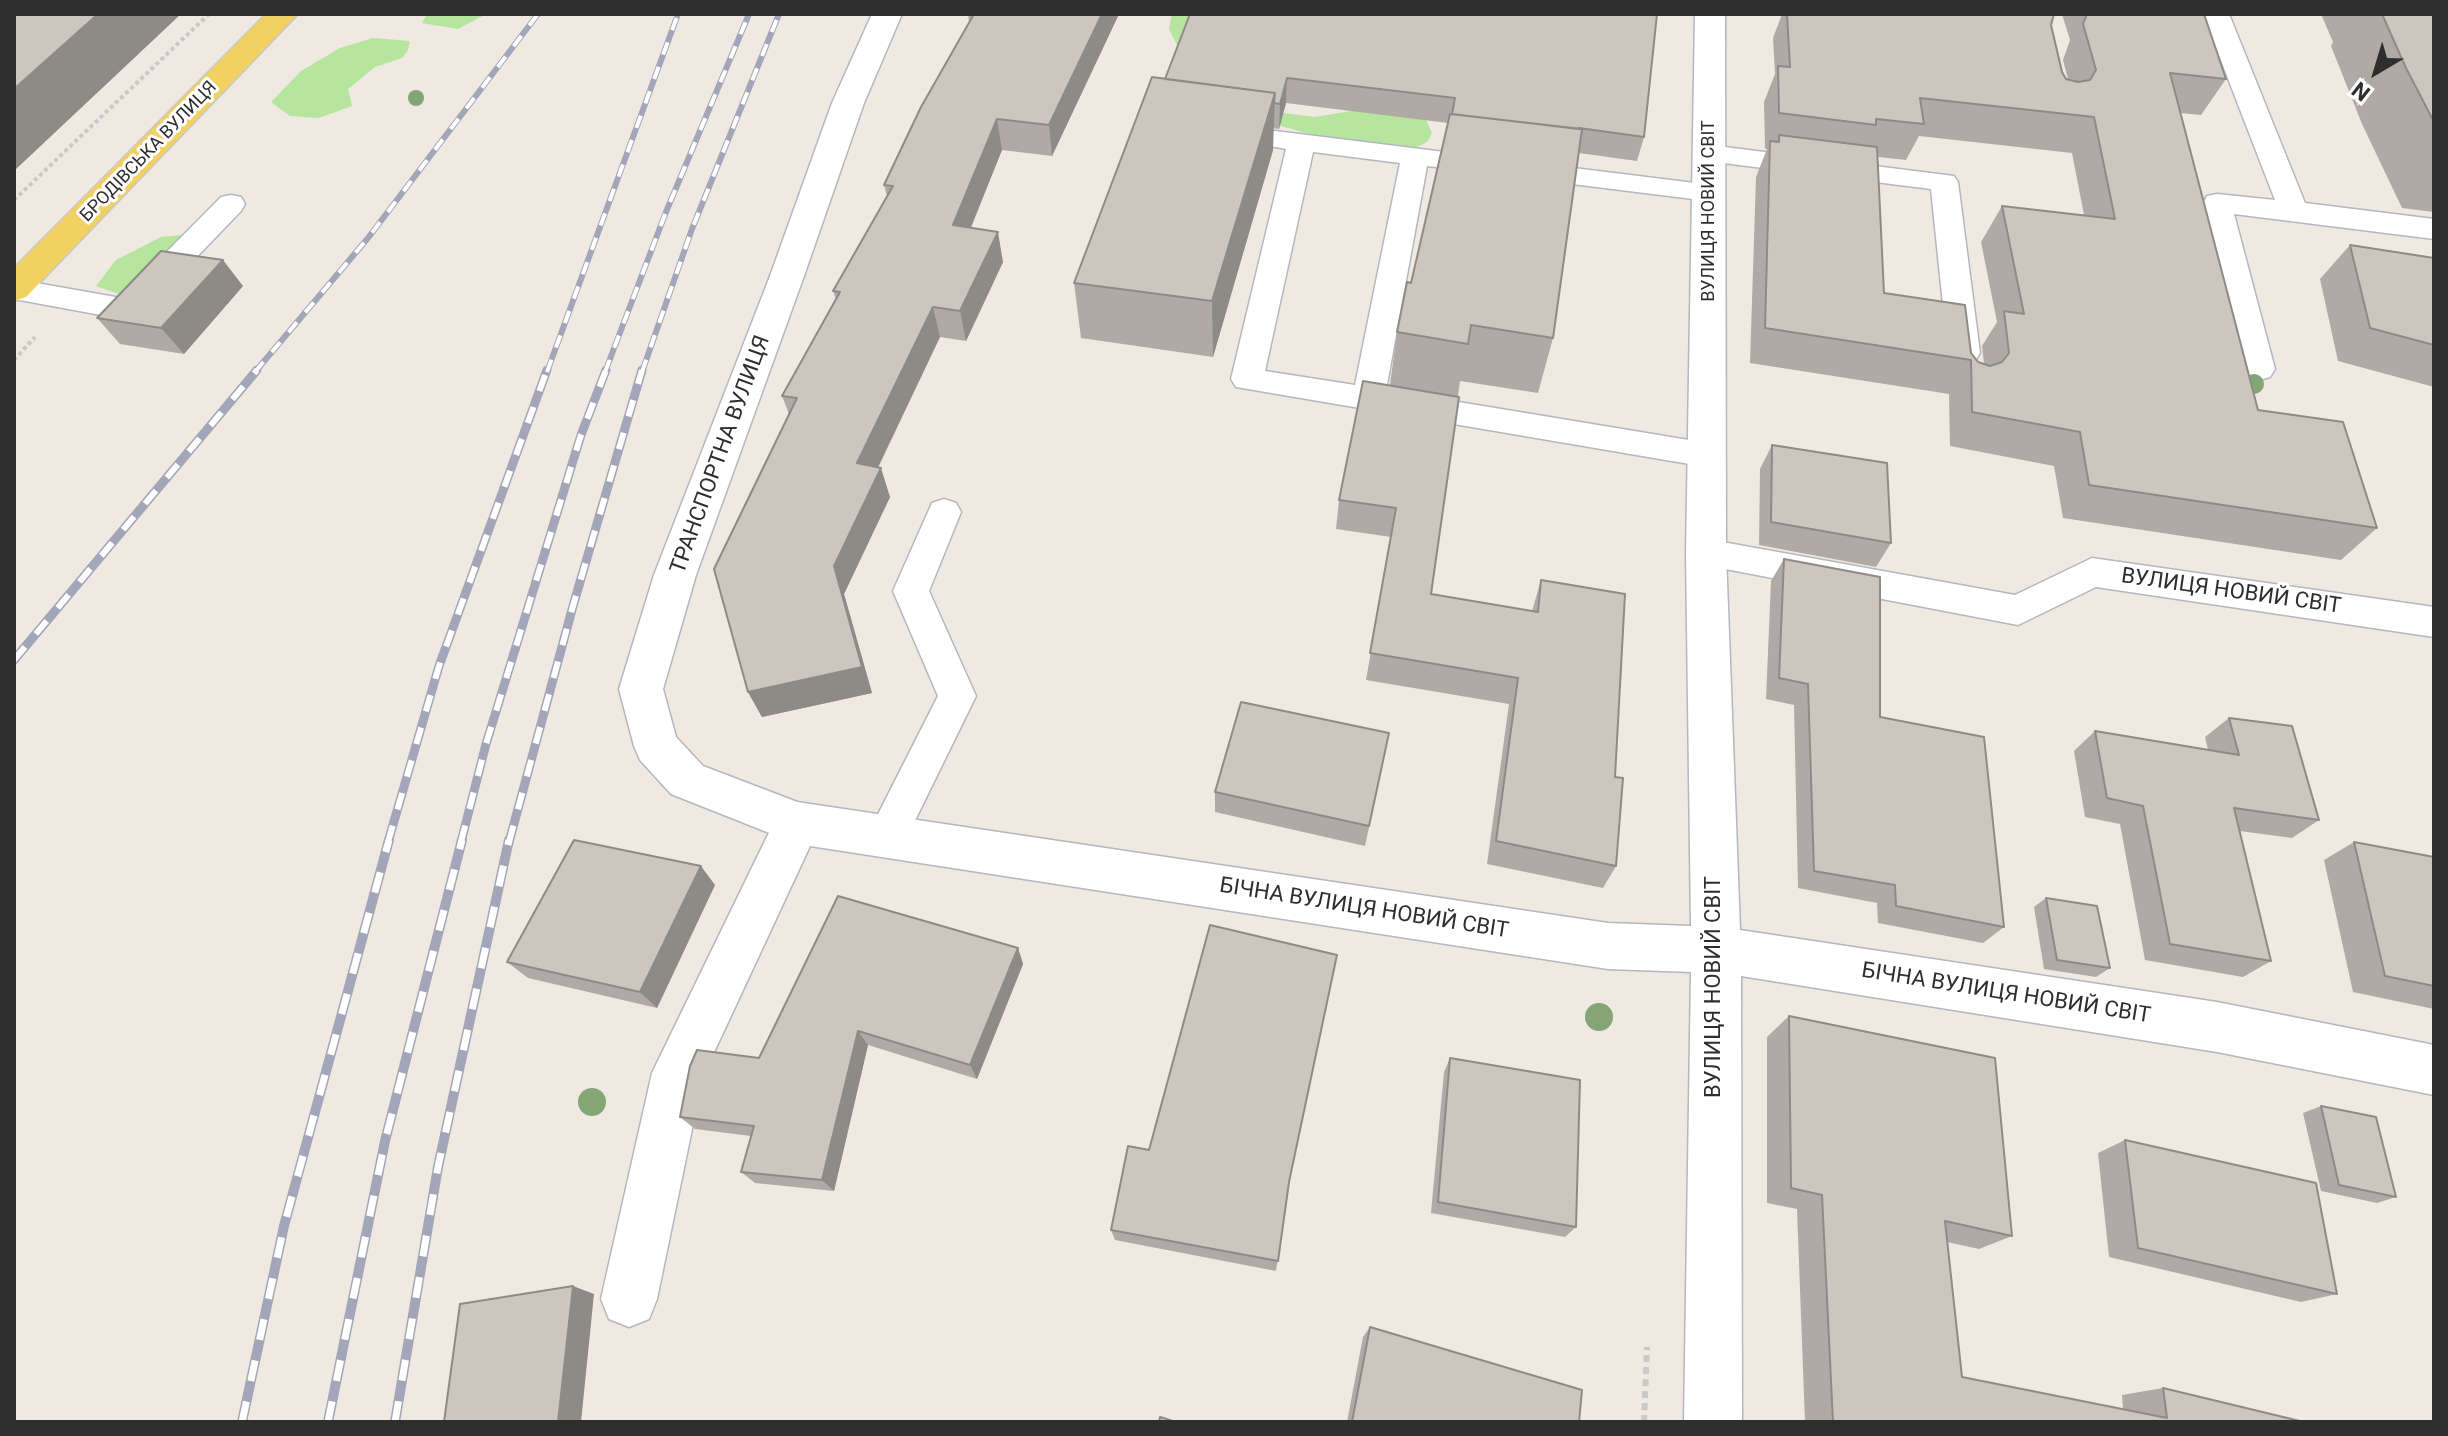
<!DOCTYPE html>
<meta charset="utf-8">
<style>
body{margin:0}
#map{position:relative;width:2448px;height:1436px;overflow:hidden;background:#efe9e1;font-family:Roboto,sans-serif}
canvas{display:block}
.frame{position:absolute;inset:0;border:16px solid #2e2e2e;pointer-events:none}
.north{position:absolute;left:2336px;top:32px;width:80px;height:80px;-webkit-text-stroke:6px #fff;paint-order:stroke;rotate:218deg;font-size:22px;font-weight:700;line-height:32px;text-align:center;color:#2e2e2e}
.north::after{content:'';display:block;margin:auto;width:28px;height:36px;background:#2e2e2e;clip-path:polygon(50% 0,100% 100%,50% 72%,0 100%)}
</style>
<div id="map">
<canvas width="2448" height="1436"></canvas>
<div class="frame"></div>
<div class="north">N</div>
</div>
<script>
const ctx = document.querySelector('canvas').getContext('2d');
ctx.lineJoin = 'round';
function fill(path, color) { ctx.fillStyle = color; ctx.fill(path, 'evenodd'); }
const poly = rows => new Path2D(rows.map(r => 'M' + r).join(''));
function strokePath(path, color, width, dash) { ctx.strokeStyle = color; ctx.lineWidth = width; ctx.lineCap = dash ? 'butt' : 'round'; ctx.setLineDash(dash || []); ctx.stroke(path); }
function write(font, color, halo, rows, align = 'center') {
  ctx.font = font + ' Roboto,sans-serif'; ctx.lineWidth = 6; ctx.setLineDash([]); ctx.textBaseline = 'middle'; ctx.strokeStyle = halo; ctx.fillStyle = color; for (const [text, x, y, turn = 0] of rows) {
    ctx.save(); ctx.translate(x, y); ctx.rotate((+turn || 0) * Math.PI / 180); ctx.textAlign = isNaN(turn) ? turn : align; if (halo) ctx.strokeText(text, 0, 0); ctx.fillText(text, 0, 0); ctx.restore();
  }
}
fill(poly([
 [427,14,486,14,458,29,422,23],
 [1172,14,1256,14,1410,106,1426,120,1432,133,1427,142,1407,152,1324,138,1263,121,1276,112,1315,117,1351,111,1374,95,1177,45,1169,29],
 [373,38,410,41,408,50,402,58,375,67,348,89,352,106,319,118,290,116,271,102,301,71,340,48],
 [203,233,130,298,96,286,116,260,161,237]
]), '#b6e59e');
const service = poly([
 [2203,14,2229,14,2305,203,2434,219,2434,239,2234,214,2275,369,2270,377,2259,380,2248,377,2243,369,2203,203,2207,196,2217,194,2275,200,2203,14],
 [1275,131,1719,186,1723,192,1719,198,1709,201,1427,166,1386,390,1707,443,1719,446,1724,455,1719,464,1707,467,1236,387,1231,379,1286,149,1265,145,1261,139,1265,133,1275,131],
 [1313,152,1400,163,1355,385,1265,371,1313,152],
 [1709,145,1954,176,1958,182,1980,353,1975,361,1964,364,1953,361,1948,353,1931,189,1699,160,1695,154,1699,148,1709,145],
 [231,195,241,197,245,204,241,211,139,317,128,320,14,299,14,279,121,298,221,197,231,195],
 [944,499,956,503,961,512,929,591,976,696,901,849,887,854,873,849,867,836,938,696,893,591,932,503,944,499],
 [1706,539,2015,595,2092,558,2434,607,2434,637,2096,587,2018,625,1694,563,1688,553,1694,543,1706,539]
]);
const pedestrian = poly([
 [787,264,799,268,804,276,696,575,663,689,676,737,703,766,813,808,820,823,813,838,797,844,671,794,640,760,634,746,619,689,654,575,770,276,775,268,787,264]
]);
const minor = poly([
 [872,14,902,14,864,103,804,276,799,284,787,288,775,284,770,276,832,103,872,14],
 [1695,14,1725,14,1726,553,1740,930,2217,1002,2434,1045,2434,1095,2217,1052,1741,976,1742,1422,1684,1422,1691,972,1608,969,810,846,703,1076,657,1299,649,1319,629,1327,609,1319,601,1299,652,1073,781,808,797,802,1608,923,1691,926,1686,553,1695,14]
]);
const primary = poly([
 [266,14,298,14,26,297,14,301,14,268,266,14]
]);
strokePath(service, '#b4b7c1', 3);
strokePath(pedestrian, '#b4b7c1', 3);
strokePath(minor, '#b4b7c1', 3);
strokePath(primary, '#c9c9c9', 3);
strokePath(poly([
 [14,200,209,14],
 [14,360,35,337]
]), '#c9c9c9', 4, [4, 3]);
strokePath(poly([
 [1644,1422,1647,1347]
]), '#c9c9c9', 6, [7, 5]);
fill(service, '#fff');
fill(pedestrian, '#fff');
fill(minor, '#fff');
fill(primary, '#f2d163');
const railFar2 = poly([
 [255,372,368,238,538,14],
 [547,372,678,14],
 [605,372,666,212,749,14],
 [642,372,692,229,779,14]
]);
const railFar1 = poly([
 [14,660,257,370],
 [388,842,439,666,547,370],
 [461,842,486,744,581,435,606,370],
 [509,842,573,606,642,370]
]);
const rail = poly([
 [242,1422,284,1226,389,840],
 [328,1422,385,1141,462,840],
 [395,1422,438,1167,509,840]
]);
strokePath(railFar2, '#a3a6b8', 6);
strokePath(railFar1, '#a3a6b8', 9);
strokePath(rail, '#a3a6b8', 10);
strokePath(railFar2, '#fff', 4, [13]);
strokePath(railFar1, '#fff', 6, [17]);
strokePath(rail, '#fff', 7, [21]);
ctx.fillStyle = '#84a574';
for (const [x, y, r] of [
 [416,98,8],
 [2254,384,10],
 [1599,1017,14],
 [592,1102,14]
]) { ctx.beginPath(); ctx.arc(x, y, r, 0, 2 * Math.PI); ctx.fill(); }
fill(poly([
 [968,14,1119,14,1052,156,1002,150,971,228,1003,262,966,341,940,337,878,468,890,497,844,594,872,693,762,717,748,692,789,414,782,396,836,299,833,291,887,196,884,185,969,22],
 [1190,14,1644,137,1637,161,1579,153,1553,338,1538,393,1460,381,1431,594,1532,611,1541,580,1615,777,1616,866,1603,888,1487,864,1509,704,1366,680,1391,537,1336,529,1339,500,1390,385,1397,332,1411,283,1448,123,1286,103,1279,129,1273,128,1273,150,1213,357,1081,338,1074,283,1165,79],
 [1782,14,2054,14,2051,25,2062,72,2066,79,2068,79,2063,60,2070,40,2062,14,2204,14,2226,79,2201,115,2180,113,2258,410,2377,528,2341,560,2063,518,2054,466,1950,446,1949,394,1750,363,1756,177,1767,149,1765,149,1764,102,1775,74,1773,38],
 [1919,136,2072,153,2084,215,2002,206,1981,242,1997,322,1982,346,1984,364,1978,362,1971,353,1884,293,1878,157,1906,160],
 [2321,14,2434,14,2434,212,2402,208,2362,124,2331,46,2333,42],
 [2350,245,2434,258,2434,387,2338,361,2320,279],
 [243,286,184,354,120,344,97,318],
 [1772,445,1891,543,1876,567,1759,545,1760,469],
 [1784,559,1880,717,2004,927,1983,943,1878,923,1877,903,1798,888,1794,705,1766,699,1771,581],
 [2229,718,2319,820,2292,838,2240,831,2271,961,2243,977,2145,960,2120,824,2085,817,2074,751,2095,731,2208,750,2205,737],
 [1389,733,1365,846,1215,812,1215,792],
 [2354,842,2434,857,2434,1009,2353,992,2324,860],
 [715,885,657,1008,528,978,507,962],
 [2046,898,2110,968,2096,977,2044,969,2034,907],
 [1018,948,1023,964,977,1079,868,1045,834,1191,755,1183,741,1172,751,1136,695,1129,680,1117,759,1058],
 [1789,1016,2012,1236,1979,1249,1947,1242,1962,1377,2123,1409,2122,1395,2163,1388,2304,1422,1805,1422,1797,1209,1767,1203,1767,1037],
 [1450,1058,1576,1227,1565,1237,1431,1213,1444,1072],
 [2321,1106,2396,1197,2377,1203,2321,1191,2303,1113],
 [2125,1140,2337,1294,2301,1302,2109,1257,2098,1153],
 [1288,1188,1276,1271,1115,1240,1111,1230],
 [1370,1327,1579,1422,1347,1422,1363,1337]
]), '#afaba4');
fill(poly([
 [98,14,181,14,14,171,14,89],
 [1102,14,1119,14,1052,156,1049,125],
 [1287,78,1286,103,1279,129,1280,104],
 [1275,93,1273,150,1213,357,1212,301],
 [997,119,1002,150,959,256,953,225],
 [998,232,1003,262,966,341,960,311],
 [223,260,243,286,184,354,161,328],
 [933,307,940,337,866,492,857,463],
 [881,468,890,497,844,594,872,693,762,717,748,692,834,566],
 [701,866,715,885,657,1008,640,992],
 [1018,948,1023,964,977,1079,970,1065],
 [858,1031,868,1045,834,1191,822,1180],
 [573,1286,594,1294,581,1422,558,1422]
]), '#8e8b86');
const building = poly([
 [14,14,98,14,14,89,14,14],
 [974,14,1102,14,1049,125,997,119,953,225,998,232,960,311,933,307,857,463,881,468,834,566,862,667,748,692,714,569,797,398,782,396,840,292,833,291,893,186,884,185,921,107,974,14],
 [1190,14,1657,14,1644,137,1579,128,1579,129,1452,114,1455,98,1287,78,1280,104,1274,103,1275,93,1165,79,1190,14],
 [1787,14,2054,14,2051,25,2062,72,2066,79,2078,82,2090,80,2096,70,2083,24,2087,14,2204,14,2226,79,2170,73,2258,410,2343,422,2377,528,2089,485,2080,432,1972,412,1971,360,1765,328,1770,141,1779,142,1779,135,1877,147,1884,293,1965,305,1971,353,1978,362,1990,366,2002,362,2009,353,2004,311,2024,314,2002,206,2115,219,2094,117,1920,98,1924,124,1876,119,1876,125,1779,113,1778,66,1790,67,1787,14],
 [2382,14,2434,14,2434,122,2406,68,2382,14],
 [1152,77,1275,93,1212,301,1074,283,1152,77],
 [1450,114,1582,129,1553,338,1471,325,1468,344,1397,332,1407,282,1411,283,1450,114],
 [2350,245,2434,258,2434,345,2370,328,2350,245],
 [161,251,223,260,161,328,97,318,161,251],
 [1363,381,1459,397,1431,594,1538,612,1541,580,1625,594,1615,777,1623,778,1616,866,1496,841,1518,678,1370,653,1396,508,1339,500,1363,381],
 [1772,445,1887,463,1891,543,1771,522,1772,445],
 [1784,559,1880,577,1880,717,1984,737,2004,927,1896,906,1895,885,1814,871,1808,684,1779,678,1784,559],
 [1241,702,1389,733,1369,826,1215,792,1241,702],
 [2229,718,2292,726,2319,820,2234,808,2271,961,2170,944,2143,806,2107,798,2095,731,2239,755,2229,718],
 [574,840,701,866,640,992,507,962,574,840],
 [2354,842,2434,857,2434,986,2385,976,2354,842],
 [838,896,1018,948,970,1065,858,1031,822,1180,741,1172,754,1126,680,1117,690,1066,697,1050,759,1058,838,896],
 [2046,898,2097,906,2110,968,2057,960,2046,898],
 [1210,925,1337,955,1289,1182,1278,1261,1111,1230,1128,1146,1149,1150,1210,925],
 [1789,1016,1995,1058,2012,1236,1945,1221,1962,1377,2167,1418,2163,1388,2304,1422,1833,1422,1822,1195,1791,1188,1789,1016],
 [1450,1058,1580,1080,1576,1227,1438,1202,1450,1058],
 [2321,1106,2376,1117,2396,1197,2339,1185,2321,1106],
 [2125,1140,2316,1183,2337,1294,2138,1248,2125,1140],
 [573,1286,558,1422,444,1422,460,1304,573,1286],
 [1370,1327,1582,1390,1579,1422,1352,1422,1370,1327],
 [1160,1417,1176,1422,1159,1422,1160,1417]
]);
fill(building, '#cbc7bf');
strokePath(building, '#8e8b86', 2);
write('18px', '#2e2e2e', '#fff', [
 ["БРОДІВСЬКА ВУЛИЦЯ",149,152,-46],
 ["ВУЛИЦЯ НОВИЙ СВІТ",1709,211,-90]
]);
write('22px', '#2e2e2e', '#fff', [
 ["ТРАНСПОРТНА ВУЛИЦЯ",721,455,-70],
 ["ВУЛИЦЯ НОВИЙ СВІТ",2231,592,8],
 ["БІЧНА ВУЛИЦЯ НОВИЙ СВІТ",1364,909,9],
 ["ВУЛИЦЯ НОВИЙ СВІТ",1714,987,-90],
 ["БІЧНА ВУЛИЦЯ НОВИЙ СВІТ",2006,994,9]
]);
</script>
